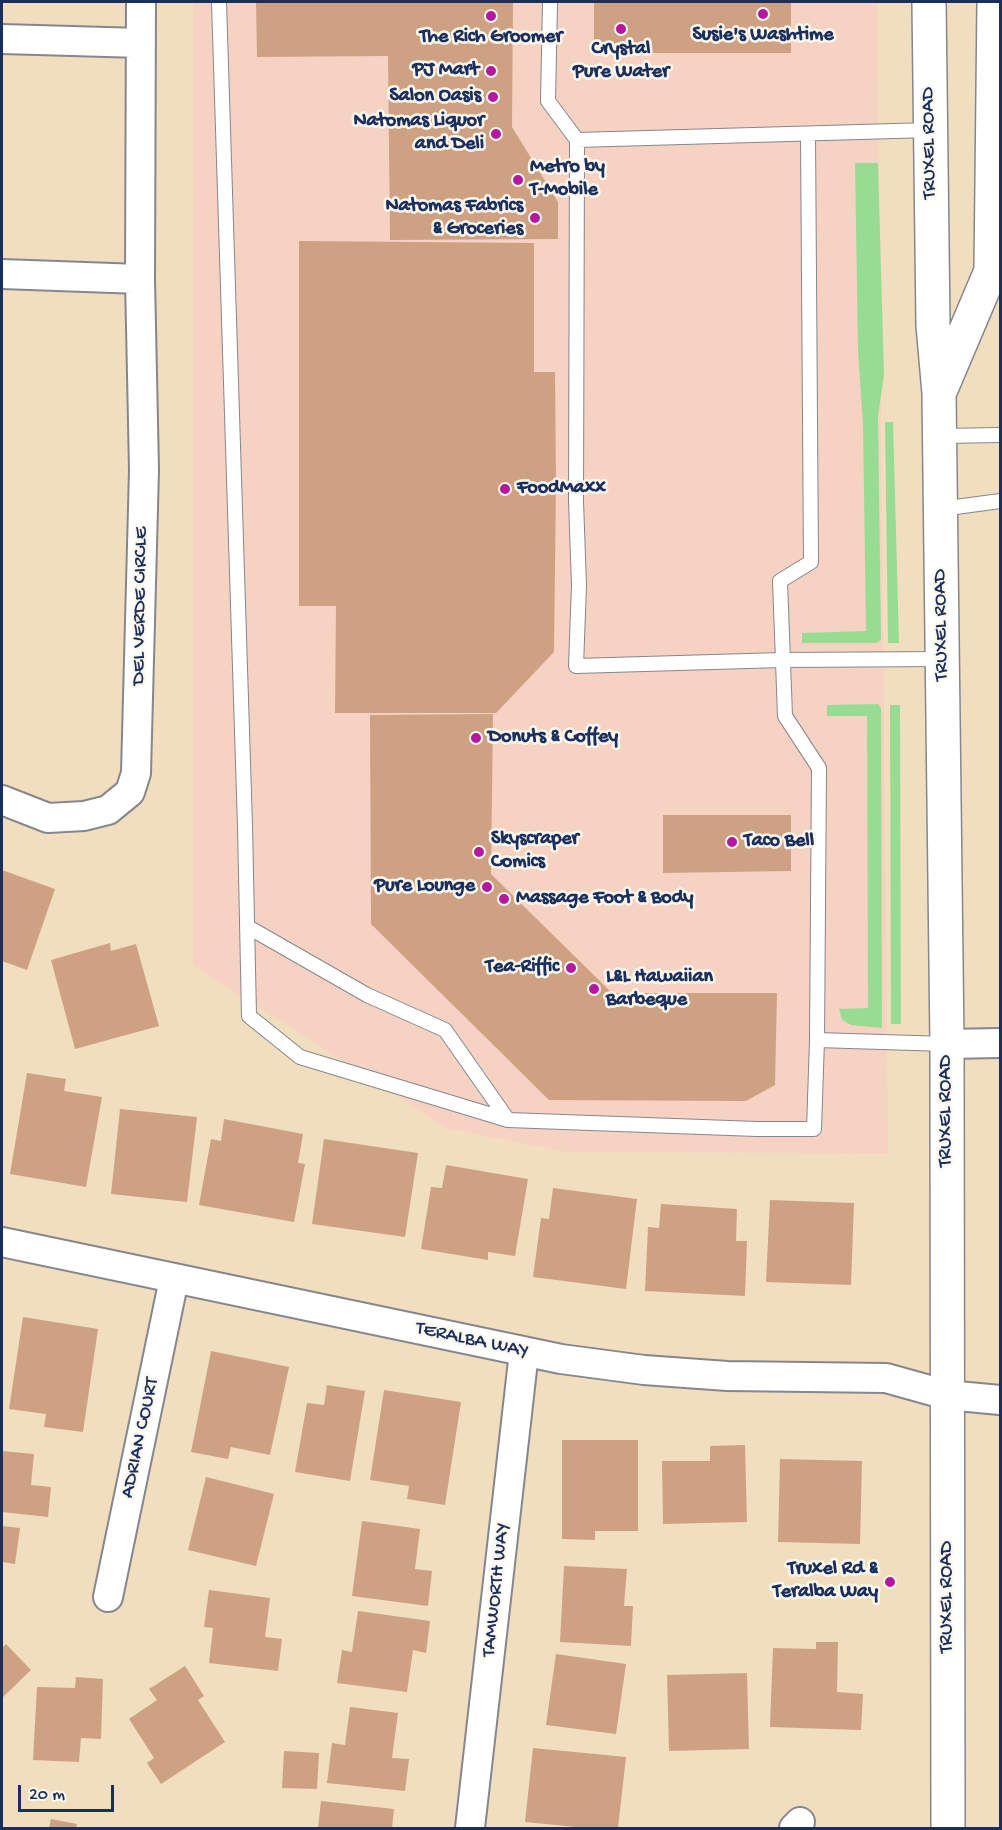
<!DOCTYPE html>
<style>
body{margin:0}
#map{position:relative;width:1002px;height:1830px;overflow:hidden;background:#f1debe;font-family:"Gochi Hand",sans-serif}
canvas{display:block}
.frame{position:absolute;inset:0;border:3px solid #1b2f5e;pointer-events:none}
.scale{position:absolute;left:18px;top:1785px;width:96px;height:27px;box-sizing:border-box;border:3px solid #1b2f5e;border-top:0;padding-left:8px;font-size:18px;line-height:21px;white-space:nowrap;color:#1b2f5e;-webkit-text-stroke:4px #fbf7ec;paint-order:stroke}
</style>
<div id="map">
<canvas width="1002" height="1830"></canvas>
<div class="frame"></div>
<div class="scale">20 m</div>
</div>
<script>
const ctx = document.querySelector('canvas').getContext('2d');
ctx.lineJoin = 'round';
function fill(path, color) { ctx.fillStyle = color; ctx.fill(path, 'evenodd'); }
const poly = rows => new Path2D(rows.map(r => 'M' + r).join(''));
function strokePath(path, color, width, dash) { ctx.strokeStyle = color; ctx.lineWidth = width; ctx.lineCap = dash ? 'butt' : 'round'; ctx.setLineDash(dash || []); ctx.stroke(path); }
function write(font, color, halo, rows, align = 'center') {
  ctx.font = font + ' "Gochi Hand",sans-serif'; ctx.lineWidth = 5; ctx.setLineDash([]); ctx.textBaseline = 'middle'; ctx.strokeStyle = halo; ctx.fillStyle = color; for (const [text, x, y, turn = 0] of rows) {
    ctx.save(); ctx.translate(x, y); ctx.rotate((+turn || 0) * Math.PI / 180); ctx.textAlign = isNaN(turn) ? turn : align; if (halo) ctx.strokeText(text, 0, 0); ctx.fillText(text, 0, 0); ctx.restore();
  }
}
fill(poly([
 [193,2,877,2,888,1153,567,1152,446,1128,193,965]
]), '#f6d2c3');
fill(poly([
 [855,163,878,163,884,375,878,416,881,640,876,643,802,643,802,633,866,631,863,424,858,351],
 [885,422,893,422,899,643,888,643],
 [878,704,881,708,882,1028,851,1025,842,1020,839,1009,868,1008,867,716,827,716,827,705],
 [890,705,900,705,901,1024,891,1024]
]), '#98dc94');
fill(poly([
 [256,2,513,2,512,127,558,202,558,239,390,240,388,56,257,57],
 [594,2,791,2,791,53,594,53],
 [299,241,534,243,534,372,555,372,556,483,554,652,496,713,335,713,336,606,299,606],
 [493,714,491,874,612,993,777,993,775,1085,746,1101,549,1100,371,924,370,715],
 [663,815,791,815,791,871,663,873],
 [2,870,55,889,27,970,2,961],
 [110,943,111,951,136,944,159,1026,75,1049,51,960],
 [27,1073,66,1079,64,1091,102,1097,86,1187,10,1174],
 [120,1109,197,1117,187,1202,111,1194],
 [224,1119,303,1134,298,1163,305,1164,294,1222,199,1205,211,1139,221,1141],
 [324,1139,418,1153,405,1237,312,1224],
 [446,1165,528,1179,515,1256,488,1252,488,1260,421,1249,431,1187,442,1188],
 [553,1188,637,1199,626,1289,533,1277,541,1218,549,1219],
 [770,1200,854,1203,851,1285,766,1282],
 [661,1204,737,1209,736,1241,747,1241,745,1296,645,1291,648,1227,659,1228],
 [23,1317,98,1329,83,1432,44,1427,46,1414,9,1409],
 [211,1351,289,1367,270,1455,231,1447,228,1459,191,1452],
 [327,1385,365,1391,350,1481,295,1472,307,1403,324,1405],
 [384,1390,461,1402,445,1505,407,1499,409,1486,370,1480],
 [562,1440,638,1440,638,1531,595,1531,595,1540,562,1539],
 [745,1445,747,1522,663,1524,662,1461,710,1461,710,1446],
 [2,1451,34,1454,31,1485,51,1487,48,1517,2,1512],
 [780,1459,862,1461,860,1544,778,1542],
 [206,1477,274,1494,256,1566,188,1550],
 [362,1521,420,1529,415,1569,432,1571,428,1606,352,1596],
 [2,1526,20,1528,15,1564,2,1562],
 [564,1566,627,1569,624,1606,633,1606,631,1646,560,1642],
 [209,1590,270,1598,265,1637,282,1639,278,1671,209,1663,213,1628,204,1627],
 [358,1611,430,1621,426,1653,413,1650,407,1692,337,1683,342,1650,352,1652],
 [816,1642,838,1642,837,1692,863,1694,861,1730,770,1727,773,1648,816,1649],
 [6,1644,31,1670,2,1698,2,1648],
 [556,1654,626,1664,616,1734,546,1725],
 [185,1666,204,1696,198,1700,225,1742,161,1784,147,1763,154,1758,129,1719,157,1700,149,1689],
 [747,1673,749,1749,669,1751,667,1675],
 [76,1677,103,1679,101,1739,81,1738,79,1762,33,1760,37,1687,75,1688],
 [350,1707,398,1713,392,1758,409,1759,405,1791,327,1783,332,1743,345,1745],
 [533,1748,626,1757,618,1828,586,1828,525,1822],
 [284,1751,319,1753,317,1789,282,1788],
 [321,1801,394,1809,392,1828,318,1828],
 [51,1819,77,1824,76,1828,49,1828]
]), '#cfa183');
const lane = poly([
 [219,2,245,826,249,1016,300,1057,508,1120],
 [550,2,548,101,577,140,576,501,579,585,576,666,782,660,943,659],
 [808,134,811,562,780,581,785,716,819,768,817,1040,947,1044],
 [577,140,930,130],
 [940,436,1000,435],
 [941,509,1000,501],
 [248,927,367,995,445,1030,508,1120,757,1129,814,1129,817,1040]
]);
const street = poly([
 [2,39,141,43],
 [2,274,140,279],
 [2,800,48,818,84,816,108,810,130,792,136,773,144,470,140,279,141,2],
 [947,1044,1000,1043],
 [2,1242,561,1359,644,1370,727,1376,886,1378,947,1395,1000,1400],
 [108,1597,174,1279],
 [470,1828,524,1352],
 [794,1828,800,1822]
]);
const secondary = poly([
 [929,2,933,325,939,393,947,1044,948,1828],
 [941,389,991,271,994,2]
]);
strokePath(lane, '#86868e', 16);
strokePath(street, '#86868e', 32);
strokePath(secondary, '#86868e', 36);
strokePath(lane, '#fff', 14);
strokePath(street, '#fff', 28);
strokePath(secondary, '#fff', 33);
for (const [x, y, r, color] of [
 [763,14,6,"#b5179e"],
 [491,16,6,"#b5179e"],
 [621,29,6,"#b5179e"],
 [491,71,6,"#b5179e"],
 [493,97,6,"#b5179e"],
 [496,134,6,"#b5179e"],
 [518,180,6,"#b5179e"],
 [535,218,6,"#b5179e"],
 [505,489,6,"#b5179e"],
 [476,738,6,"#b5179e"],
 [732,842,6,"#b5179e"],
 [479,852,6,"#b5179e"],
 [487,887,6,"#b5179e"],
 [504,899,6,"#b5179e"],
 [571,968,6,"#b5179e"],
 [594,989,6,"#b5179e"],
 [890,1582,6,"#b5179e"]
]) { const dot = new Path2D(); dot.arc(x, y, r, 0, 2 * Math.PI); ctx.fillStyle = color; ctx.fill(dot); strokePath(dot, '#fbf7ec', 2); }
write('bold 20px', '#1b2f5e', '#fbf7ec', [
 ["Susie's Washtime",763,36,"center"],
 ["The Rich Groomer",491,38,"center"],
 ["Crystal",621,50,"center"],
 ["Pure Water",621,73,"center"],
 ["PJ Mart",479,71],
 ["Salon Oasis",481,97],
 ["Natomas Liquor",484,122],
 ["and Deli",484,145],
 ["Metro by",530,168,"left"],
 ["T-Mobile",530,191,"left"],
 ["Natomas Fabrics",523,207],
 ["& Groceries",523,230],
 ["FoodMaxx",517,489,"left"],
 ["Donuts & Coffey",488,738,"left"],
 ["Skyscraper",491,840,"left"],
 ["Comics",491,863,"left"],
 ["Taco Bell",744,842,"left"],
 ["Pure Lounge",475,887],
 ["Massage Foot & Body",516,899,"left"],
 ["Tea-Riffic",559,968],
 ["L&L Hawaiian",606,978,"left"],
 ["Barbeque",606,1001,"left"],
 ["Truxel Rd &",878,1570],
 ["Teralba Way",878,1593]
], 'right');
write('20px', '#1b2f5e', '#fbf7ec', [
 ["TRUXEL ROAD",930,143,-91],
 ["DEL VERDE CIRCLE",141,606,-89],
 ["TRUXEL ROAD",942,625,-91],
 ["TRUXEL ROAD",947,1111,-90],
 ["TERALBA WAY",472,1341,12],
 ["ADRIAN COURT",141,1438,-78],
 ["TAMWORTH WAY",497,1590,-84],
 ["TRUXEL ROAD",948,1597,-90]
]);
</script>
